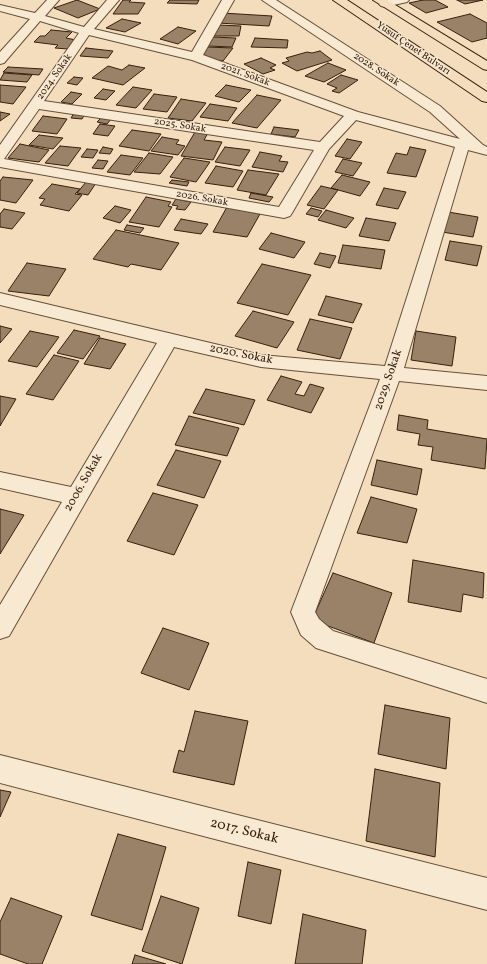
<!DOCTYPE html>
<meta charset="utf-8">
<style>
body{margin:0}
canvas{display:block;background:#f4ddbc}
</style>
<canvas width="487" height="964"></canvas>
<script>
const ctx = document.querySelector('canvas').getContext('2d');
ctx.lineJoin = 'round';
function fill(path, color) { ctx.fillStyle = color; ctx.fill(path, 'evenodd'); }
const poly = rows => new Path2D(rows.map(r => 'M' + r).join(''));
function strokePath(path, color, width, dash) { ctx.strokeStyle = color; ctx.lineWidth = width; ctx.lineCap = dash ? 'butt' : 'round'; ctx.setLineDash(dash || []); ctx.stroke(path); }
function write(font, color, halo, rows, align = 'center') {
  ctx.font = font + ' Vollkorn,serif'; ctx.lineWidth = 3; ctx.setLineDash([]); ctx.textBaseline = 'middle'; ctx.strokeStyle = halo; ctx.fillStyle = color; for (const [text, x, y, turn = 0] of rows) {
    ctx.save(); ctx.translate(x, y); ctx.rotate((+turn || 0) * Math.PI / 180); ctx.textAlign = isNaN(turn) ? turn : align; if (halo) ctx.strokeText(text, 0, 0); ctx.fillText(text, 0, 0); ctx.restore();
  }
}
const building = poly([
 [77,0,100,9,78,18,54,8,77,0],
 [123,0,131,0,129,2,145,3,138,14,113,14,123,0],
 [170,0,199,0,197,4,167,3,170,0],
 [423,0,435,0,448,7,426,13,409,3,423,0],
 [457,0,483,0,465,4,457,0],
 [222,13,272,16,269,26,218,23,222,13],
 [470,14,487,23,487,38,472,42,437,22,470,14],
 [122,19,141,23,125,32,106,28,122,19],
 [218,25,241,26,239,36,214,36,218,25],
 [178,27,196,31,178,44,160,39,178,27],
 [51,30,72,32,66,38,76,40,68,49,55,48,58,45,34,42,40,36,45,36,51,30],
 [212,37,236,38,232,47,208,46,212,37],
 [255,38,288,40,287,48,251,47,255,38],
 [206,47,233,48,223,61,202,58,206,47],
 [86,48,113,51,108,58,80,56,86,48],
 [320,51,332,60,297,71,282,63,289,61,286,58,307,52,312,53,320,51],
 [261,58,276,65,270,68,275,70,263,74,244,64,261,58],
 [328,63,346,70,324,82,305,76,328,63],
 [129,65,145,68,123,85,92,78,108,66,122,70,129,65],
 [8,67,43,69,39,75,3,72,8,67],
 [4,73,32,75,27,82,0,80,4,73],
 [341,75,358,80,339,93,332,91,337,88,327,84,341,75],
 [74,77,83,78,77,85,67,83,74,77],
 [0,85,26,87,13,104,0,102,0,85],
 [226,85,251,90,239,102,215,96,226,85],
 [133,87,152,90,136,108,116,105,133,87],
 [103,89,115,91,106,100,94,98,103,89],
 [71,92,82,94,72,104,61,102,71,92],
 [154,94,177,97,167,112,143,109,154,94],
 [257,95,281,100,257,128,232,123,257,95],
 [181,99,206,103,192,121,168,118,181,99],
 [210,104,237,108,228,121,200,117,210,104],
 [0,112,10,114,0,121,0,112],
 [74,113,85,114,82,119,71,118,74,113],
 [43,116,67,119,57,134,32,131,43,116],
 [103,116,112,118,107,124,97,122,103,116],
 [100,124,115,126,108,136,93,134,100,124],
 [274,127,299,130,295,137,271,134,274,127],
 [132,130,161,134,149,151,119,146,132,130],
 [195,132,208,133,204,140,222,142,213,160,181,156,195,132],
 [39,135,63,138,53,149,29,145,39,135],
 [162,137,179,140,176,144,185,146,178,155,151,151,162,137],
 [347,139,362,142,350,159,335,156,347,139],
 [20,144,49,150,39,162,8,158,20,144],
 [60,146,81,148,68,166,45,163,60,146],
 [103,147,113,149,110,154,99,153,103,147],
 [225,147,250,150,240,166,215,162,225,147],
 [410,147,426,150,416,177,387,173,396,153,407,155,410,147],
 [87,149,98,150,93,158,81,157,87,149],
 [260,152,282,156,279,161,288,162,283,172,252,167,260,152],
 [149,153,173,157,160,174,134,172,149,153],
 [121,155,143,158,130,175,107,172,121,155],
 [184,158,210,162,196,182,170,177,184,158],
 [343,159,362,163,353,176,335,172,343,159],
 [98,160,108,161,103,169,92,168,98,160],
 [216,166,243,171,233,187,205,183,216,166],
 [248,170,279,174,266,195,237,190,248,170],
 [342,175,370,182,360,196,331,188,342,175],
 [3,177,33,180,16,203,0,200,0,181,3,177],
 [172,180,189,182,187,186,169,183,172,180],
 [86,182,96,183,88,195,77,193,86,182],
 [52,184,80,189,75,194,82,195,69,211,40,205,45,199,39,198,52,184],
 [321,186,338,190,324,209,307,205,321,186],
 [384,188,406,192,398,209,376,205,384,188],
 [251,193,273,197,269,202,249,198,251,193],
 [146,197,171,202,168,206,172,207,159,227,129,222,146,197],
 [176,199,191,202,185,210,176,209,178,206,172,205,176,199],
 [115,206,131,210,120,223,103,218,115,206],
 [227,207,260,214,247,237,213,232,227,207],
 [311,208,322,211,318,217,306,214,311,208],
 [4,209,25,213,12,229,0,227,0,214,4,209],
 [326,210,354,218,346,228,318,220,326,210],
 [448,212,478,217,473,237,442,232,448,212],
 [366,218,396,223,389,241,359,236,366,218],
 [181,219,208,224,201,234,174,230,181,219],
 [127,225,144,228,140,233,124,230,127,225],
 [116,230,179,243,161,270,131,264,128,267,93,259,116,230],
 [271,233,305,242,294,258,259,249,271,233],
 [450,241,482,246,477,266,445,260,450,241],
 [343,245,385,250,381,269,338,263,343,245],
 [320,253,336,256,330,268,314,264,320,253],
 [27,263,66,269,49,296,8,291,27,263],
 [262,264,311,275,288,315,237,303,262,264],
 [326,296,362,304,353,323,318,315,326,296],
 [253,311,294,322,277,348,235,336,253,311],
 [310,319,352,328,340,359,297,350,310,319],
 [0,326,12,329,0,343,0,326],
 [74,330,100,336,83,359,57,353,74,330],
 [30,331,59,337,37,367,8,361,30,331],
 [416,331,456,337,452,366,411,360,416,331],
 [100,338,126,344,110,369,84,364,100,338],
 [54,355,79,361,53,400,26,394,54,355],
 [281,376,302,382,295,394,304,396,310,384,324,388,311,413,267,400,281,376],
 [206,389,255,400,244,425,193,413,206,389],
 [0,396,16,399,0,426,0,396],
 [399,415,428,420,427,429,487,439,485,469,431,460,433,447,418,445,420,434,397,430,399,415],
 [189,416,239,428,227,456,175,445,189,416],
 [176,450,221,461,204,498,157,485,176,450],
 [377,460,422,469,417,495,371,485,377,460],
 [153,493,198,505,174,555,127,541,153,493],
 [371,497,417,509,407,543,357,533,371,497],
 [0,509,24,515,0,554,0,509],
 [413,560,484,573,483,598,463,594,461,612,408,602,413,560],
 [333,573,392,593,374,643,312,620,333,573],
 [163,628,209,643,189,690,141,673,163,628],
 [385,705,450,718,446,769,378,754,385,705],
 [195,711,248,721,234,785,173,772,179,750,184,752,195,711],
 [375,769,440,783,435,857,366,841,375,769],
 [0,790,11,792,0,817,0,790],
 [118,834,166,847,142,930,91,915,118,834],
 [248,862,281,870,271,924,238,916,248,862],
 [161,896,199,908,182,964,142,951,161,896],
 [11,898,62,916,42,964,28,964,0,954,0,922,11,898],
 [303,914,366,930,362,964,295,964,303,914],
 [135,955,166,964,132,964,135,955]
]);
fill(building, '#998268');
strokePath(building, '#36200d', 1);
const street = poly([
 [47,0,59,0,45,16,84,27,107,0,119,0,94,29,192,52,222,0,234,0,203,55,358,112,460,139,430,112,262,0,276,0,440,106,483,145,487,147,487,155,468,150,404,368,487,376,487,390,399,381,315,612,319,619,333,631,487,679,487,703,316,648,301,635,291,612,380,379,261,367,174,347,9,636,0,639,0,605,62,502,0,488,0,472,71,487,157,343,0,305,0,293,261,355,385,366,455,147,356,120,329,149,292,213,290,216,284,218,0,167,0,145,79,33,40,21,4,63,0,64,0,52,30,19,0,11,0,5,35,13,47,0],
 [89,35,192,60,344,116,320,142,44,101,89,35],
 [39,109,314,150,279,207,4,159,39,109],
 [388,0,409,0,407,2,385,7,381,6,379,4,381,2,388,0],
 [0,755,487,878,487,910,0,783,0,755]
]);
const highway = poly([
 [333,0,347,0,487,92,487,102,482,101,333,0],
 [373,0,387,0,487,61,487,70,483,69,373,0]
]);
strokePath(street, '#664f39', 2);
strokePath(highway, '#36200d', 2);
fill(street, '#f8e9d3');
fill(highway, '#f4ddbc');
write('10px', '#36200d', '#f8e9d3', [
 ["Yusuf Çenet Bulvarı",413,49,34],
 ["2028. Sokak",376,70,33],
 ["2021. Sokak",245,75,20],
 ["2024. Sokak",55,77,-55],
 ["2025. Sokak",180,126,9],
 ["2026. Sokak",202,199,10]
]);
write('12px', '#36200d', '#f8e9d3', [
 ["2020. Sokak",241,355,11],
 ["2029. Sokak",389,380,-71],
 ["2006. Sokak",84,483,-60]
]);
write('14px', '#36200d', '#f8e9d3', [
 ["2017. Sokak",244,832,14]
]);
</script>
